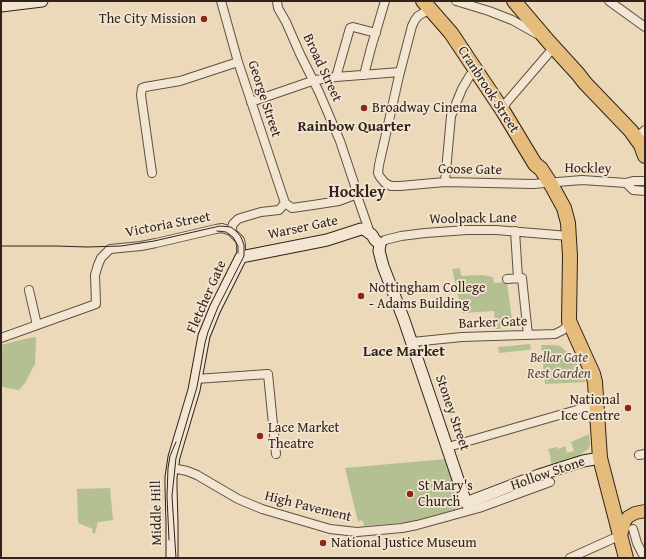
<!DOCTYPE html>
<style>
body{margin:0}
#map{position:relative;width:646px;height:559px;overflow:hidden;background:#ebd9b9;font-family:"Gentium Book Plus",serif}
canvas{display:block}
.frame{position:absolute;inset:0;border:2px solid #32221c;pointer-events:none}
</style>
<div id="map">
<canvas width="646" height="559"></canvas>
<div class="frame"></div>
</div>
<script>
const ctx = document.querySelector('canvas').getContext('2d');
ctx.lineJoin = 'round';
function fill(path, color) { ctx.fillStyle = color; ctx.fill(path, 'evenodd'); }
const poly = rows => new Path2D(rows.map(r => 'M' + r).join(''));
function strokePath(path, color, width, dash) { ctx.strokeStyle = color; ctx.lineWidth = width; ctx.lineCap = dash ? 'butt' : 'round'; ctx.setLineDash(dash || []); ctx.stroke(path); }
function write(font, color, halo, rows, align = 'center') {
  ctx.font = font + ' "Gentium Book Plus",serif'; ctx.lineWidth = 3.5; ctx.setLineDash([]); ctx.textBaseline = 'middle'; ctx.strokeStyle = halo; ctx.fillStyle = color; for (const [text, x, y, turn = 0] of rows) {
    ctx.save(); ctx.translate(x, y); ctx.rotate((+turn || 0) * Math.PI / 180); ctx.textAlign = isNaN(turn) ? turn : align; if (halo) ctx.strokeText(text, 0, 0); ctx.fillText(text, 0, 0); ctx.restore();
  }
}
fill(poly([
 [460,268,461,276,482,275,493,277,494,283,507,282,512,320,500,322,501,329,496,329,494,311,462,313,452,269],
 [34,337,36,338,36,341,35,364,25,383,19,390,7,388,1,386,1,345,16,341],
 [530,344,531,349,528,350,499,353,498,347],
 [541,345,553,345,560,346,571,355,574,359,586,382,545,384],
 [589,434,590,446,588,449,578,456,552,466,550,458,551,458,548,449,557,447,558,449,565,446,567,453,574,451,571,442],
 [446,459,462,506,454,510,413,522,363,526,364,523,361,520,358,522,345,468],
 [110,488,113,520,98,522,95,533,92,533,93,529,78,523,77,489]
]), '#b4c091');
const street = poly([
 [221,1,238,62,285,203],
 [277,1,278,8,286,22,300,54,319,92,340,141,355,186,356,193,370,233],
 [456,1,489,11,512,20,537,34],
 [609,1,645,27],
 [430,9,418,16,415,20,412,26,399,76,379,165,378,173,380,177,385,183,391,186,400,186,445,182,533,184,582,180,626,183,633,181,645,181],
 [364,75,371,48,385,1],
 [336,77,350,28,353,27,376,33],
 [313,79,316,80,336,77,400,72],
 [251,102,312,81,313,79],
 [503,111,506,103,554,47],
 [636,138,645,130],
 [152,173,141,95,142,88,145,87,180,81,238,62],
 [445,182,451,116,462,89,469,77,475,69],
 [626,183,633,190,645,191],
 [285,203,292,208,313,205,339,201,352,196,356,193],
 [231,231,233,224,238,219,244,217,261,212,279,210,285,203],
 [515,231,518,278],
 [380,244,385,240,401,236,425,233,467,230,496,230,569,236],
 [522,278,528,335],
 [507,279,522,278],
 [29,290,37,325],
 [1,338,96,304,95,275,98,265,101,258,110,249,141,246,156,243,216,229,222,228,231,231,240,240,241,245,241,257],
 [412,342,462,337,555,334,563,330,567,326,569,321],
 [196,379,268,374,276,454],
 [448,447,580,409,596,407],
 [639,455,645,454],
 [172,468,187,471,197,475,238,499,262,509,330,529,357,532,402,528,417,525,479,508,550,482],
 [633,529,637,543,642,553,645,557],
 [570,558,621,535]
]);
const secondary = poly([
 [1,6,42,1],
 [172,558,172,523,171,487,171,477,174,457,194,390,204,336,215,309,241,257,327,240,361,229,365,230,372,235,375,240,380,244,379,251,383,266,404,320,466,503,539,475,583,461,600,458]
]);
const primary = poly([
 [621,535,625,521,628,517,635,513,645,511]
]);
const highway = poly([
 [423,1,451,33,503,111,535,164,541,169,552,186,564,208,568,223,570,256,569,321,593,374,595,382,600,458,626,558],
 [514,1,548,41,578,74,585,83,631,131,641,145,645,156]
]);
strokePath(street, '#605043', 10);
strokePath(secondary, '#32221c', 13);
strokePath(primary, '#32221c', 14);
strokePath(highway, '#32221c', 16);
strokePath(street, '#f2e6d2', 8);
strokePath(secondary, '#f2e6d2', 11);
strokePath(primary, '#e6bc7c', 12);
strokePath(highway, '#e6bc7c', 14);
strokePath(poly([
 [217,231,226,232,233,237,238,246,238,253],
 [1,246,56,246,87,247,121,246,154,241,220,226,231,227,236,231,241,237,244,245,244,256,218,307,208,332,205,343,197,387,176,458,172,496,176,558],
 [169,540,167,496,168,468,170,456,176,442]
]), '#32221c', 1);
for (const [x, y, r, color] of [
 [204,19,4,"#8f2418"],
 [364,108,4,"#8f2418"],
 [361,296,4,"#8f2418"],
 [628,408,4,"#8f2418"],
 [260,436,4,"#8f2418"],
 [410,494,4,"#8f2418"],
 [323,543,4,"#8f2418"]
]) { const dot = new Path2D(); dot.arc(x, y, r, 0, 2 * Math.PI); ctx.fillStyle = color; ctx.fill(dot); strokePath(dot, '#f2e6d2', 1.5); }
write('14px', '#32221c', '#f2e6d2', [
 ["The City Mission",196,19,"right"],
 ["Broadway Cinema",372,108],
 ["Nottingham College",369,288],
 ["- Adams Building",369,304],
 ["National",620,400,"right"],
 ["Ice Centre",620,416,"right"],
 ["Lace Market",268,428],
 ["Theatre",268,444],
 ["St Mary's",418,486],
 ["Church",418,502],
 ["National Justice Museum",331,543]
], 'left');
write('14px', '#32221c', '#f2e6d2', [
 ["Broad Street",322,68,65],
 ["Cranbrook Street",488,90,57],
 ["George Street",264,99,72],
 ["Hockley",588,169,1],
 ["Goose Gate",470,170,1],
 ["Woolpack Lane",473,219,-1],
 ["Victoria Street",168,225,-11],
 ["Warser Gate",303,228,-12],
 ["Fletcher Gate",207,297,-66],
 ["Barker Gate",493,323,-2],
 ["Stoney Street",452,413,71],
 ["Hollow Stone",548,474,-19],
 ["High Pavement",308,507,14],
 ["Middle Hill",157,513,-91]
]);
write('italic 14px', '#524a39', '#f2e6d2', [
 ["Bellar Gate",559,358],
 ["Rest Garden",559,374]
]);
write('bold 15px', '#32221c', '#f2e6d2', [
 ["Rainbow Quarter",354,127],
 ["Lace Market",404,352]
]);
write('bold 16px', '#32221c', '#f2e6d2', [
 ["Hockley",357,193]
]);
</script>
